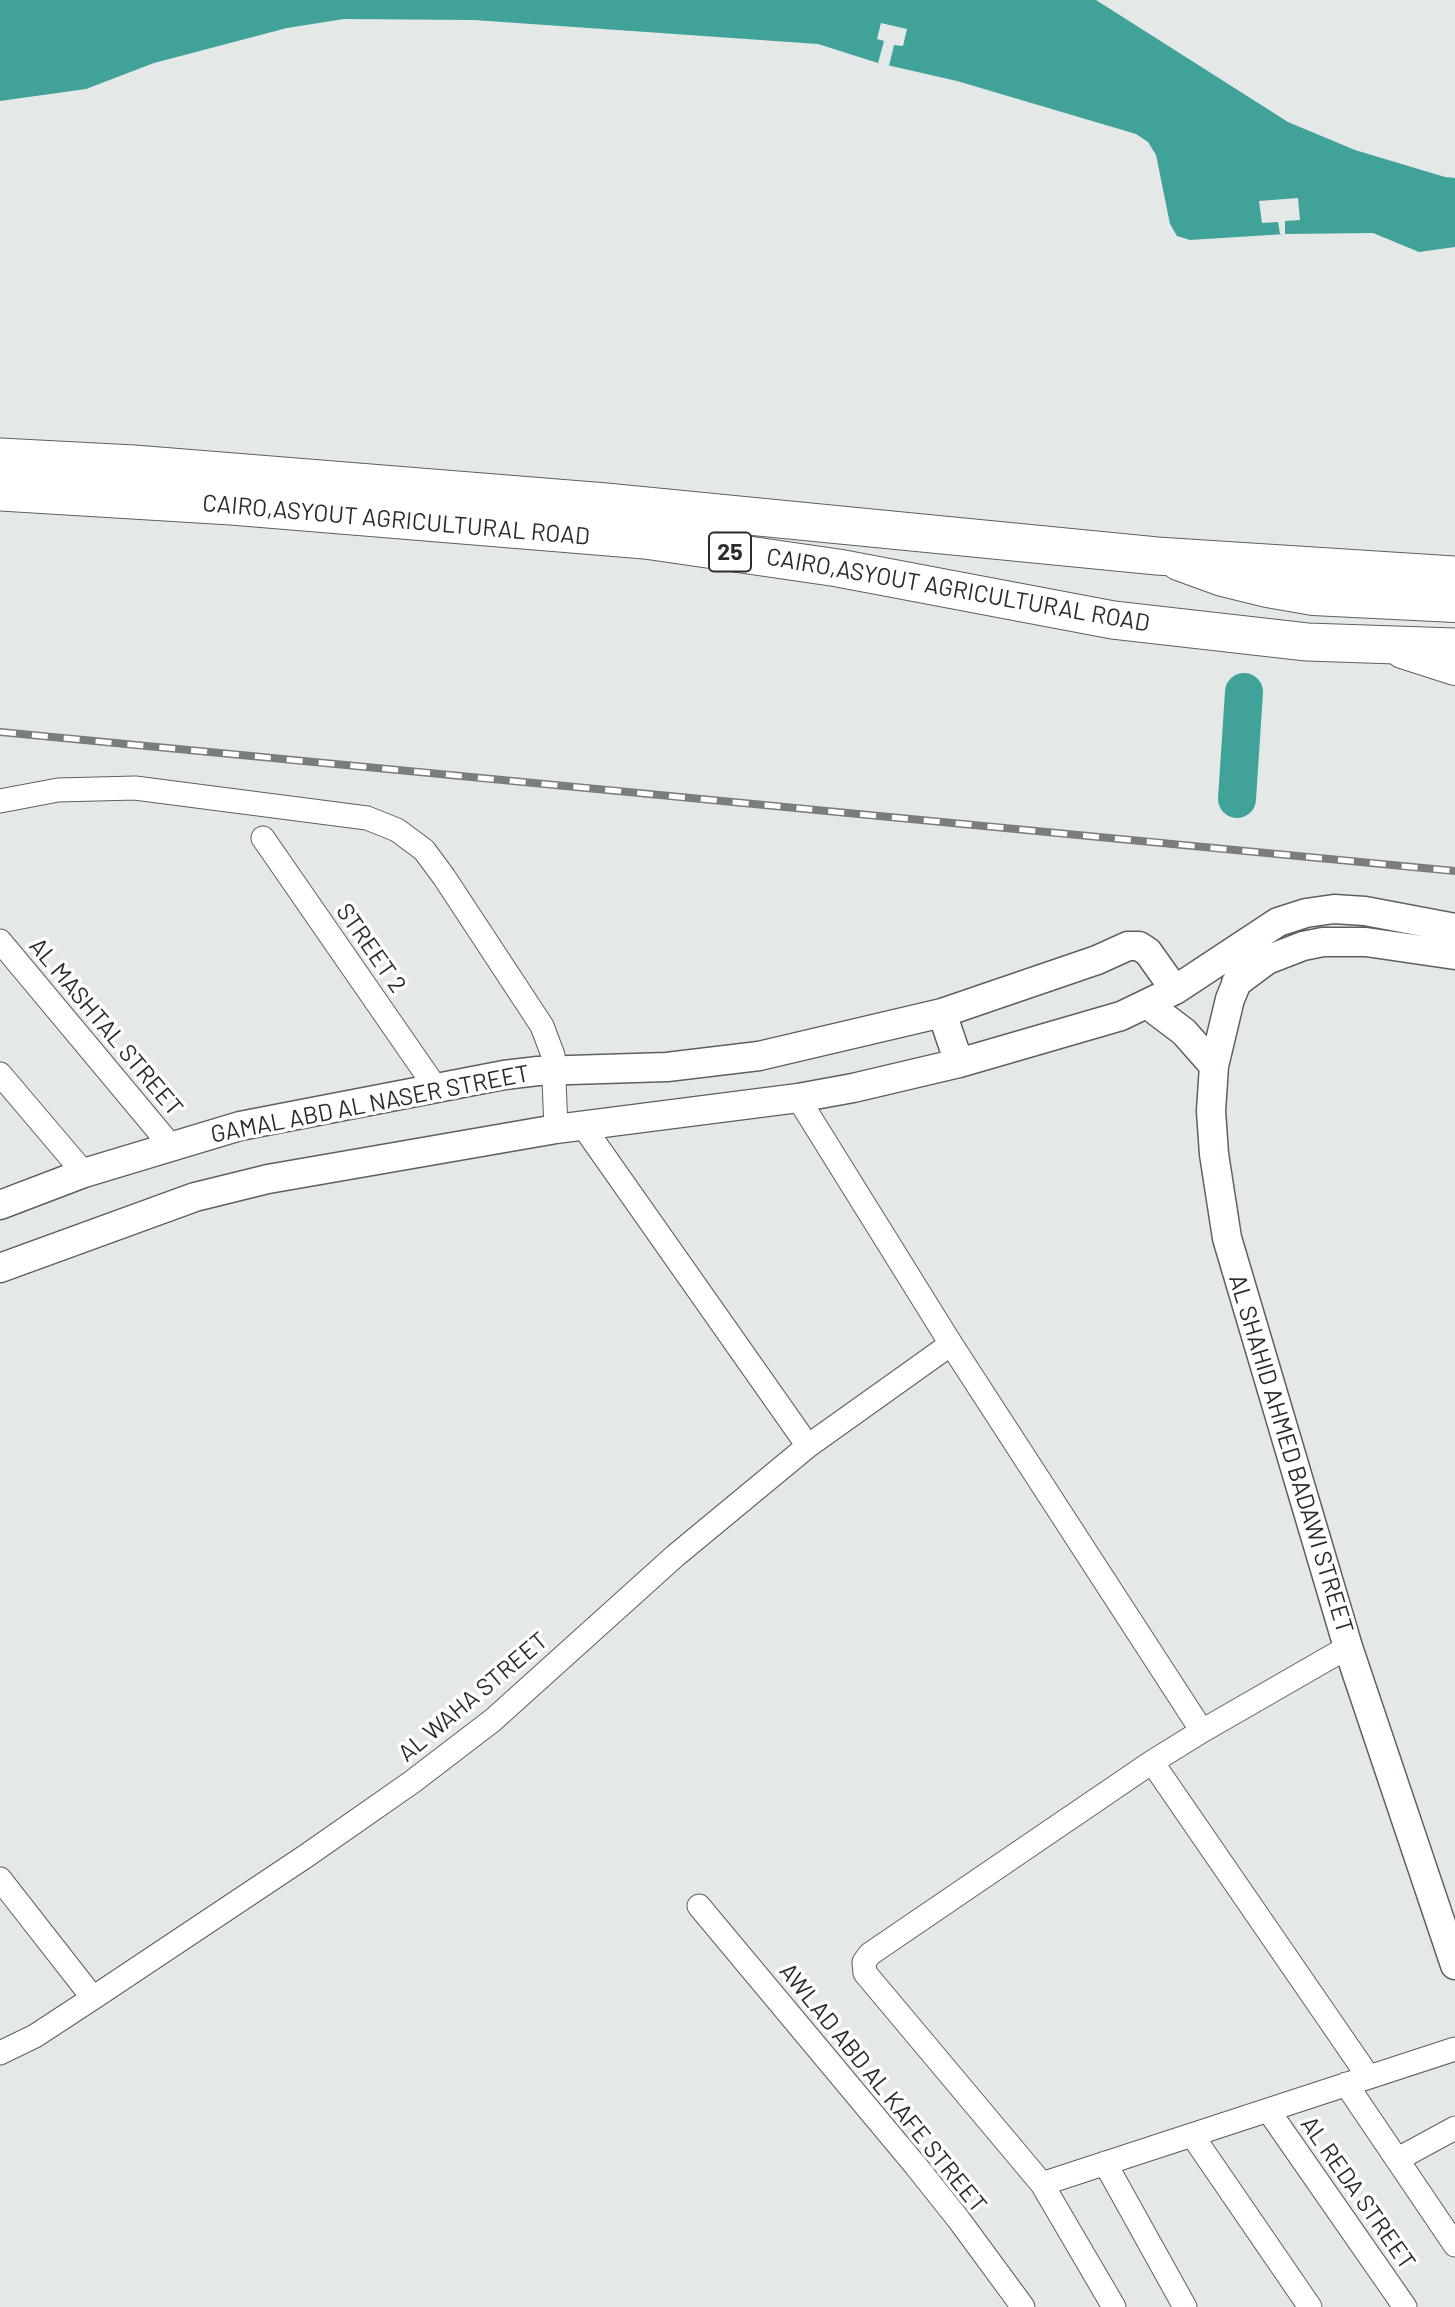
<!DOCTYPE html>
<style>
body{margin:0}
canvas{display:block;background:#e4e9e8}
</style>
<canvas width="1455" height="2307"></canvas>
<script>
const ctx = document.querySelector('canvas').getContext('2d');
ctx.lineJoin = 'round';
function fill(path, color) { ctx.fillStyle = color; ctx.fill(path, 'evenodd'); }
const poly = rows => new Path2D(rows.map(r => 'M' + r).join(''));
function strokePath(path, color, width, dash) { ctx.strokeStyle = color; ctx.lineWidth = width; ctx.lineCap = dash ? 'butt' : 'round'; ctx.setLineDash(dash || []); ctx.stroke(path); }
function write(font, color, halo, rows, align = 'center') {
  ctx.font = font + ' Barlow,sans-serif'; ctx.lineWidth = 7; ctx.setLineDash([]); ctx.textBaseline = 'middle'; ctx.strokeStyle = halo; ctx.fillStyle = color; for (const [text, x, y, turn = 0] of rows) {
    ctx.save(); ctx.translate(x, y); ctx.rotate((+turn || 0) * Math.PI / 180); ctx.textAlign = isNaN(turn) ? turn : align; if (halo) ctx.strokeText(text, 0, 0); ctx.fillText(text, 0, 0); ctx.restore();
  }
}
fill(poly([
 [0,0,1096,0,1288,122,1355,150,1445,177,1455,178,1455,247,1419,252,1373,233,1285,234,1190,240,1177,236,1170,224,1156,155,1148,142,1136,134,957,81,878,63,818,44,474,20,344,19,287,28,154,63,86,89,0,101]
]), '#41a299');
fill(poly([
 [881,23,907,29,903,46,894,45,889,66,878,63,884,41,877,39],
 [1298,198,1300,220,1285,221,1285,234,1280,234,1278,222,1262,223,1259,201]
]), '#e4e9e8');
strokePath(poly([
 [1237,799,1244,692]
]), '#41a299', 38);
const minor = poly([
 [0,801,58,790,135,788,367,818,397,830,424,850,444,877,542,1026,553,1055,556,1129],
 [263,838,436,1088],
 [0,941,171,1146],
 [0,1074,84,1173],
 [798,1098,951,1344,1202,1731],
 [583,1126,808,1446],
 [1152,1762,1368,2076],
 [0,1879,93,1998],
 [699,1906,916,2166,959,2220,1023,2307],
 [0,2053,35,2036,93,1998,306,1856,412,1782,493,1720,675,1556,808,1446,951,1344],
 [1346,2084,1455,2245],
 [1268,2110,1405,2307],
 [1192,2135,1310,2307],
 [1398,2159,1455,2128],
 [1105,2163,1185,2307],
 [1042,2184,1455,2049],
 [1114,2307,1042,2184,865,1973,864,1962,870,1954,1152,1762,1202,1731,1348,1647]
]);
const tertiary = poly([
 [1256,937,1230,999,1214,1066,1211,1111,1214,1154,1227,1238,1348,1647,1455,1965],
 [1236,983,1267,960,1303,946,1323,942,1366,942,1455,955],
 [1147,1004,1184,1032,1214,1066],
 [942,1013,959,1063],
 [0,1205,84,1173,240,1126,504,1075,538,1071,667,1067,759,1056,942,1013,1097,960,1128,946,1139,946,1148,952,1175,990],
 [0,1268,195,1197,268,1179,556,1129,798,1098,853,1088,959,1063,1121,1016,1175,990,1278,922,1306,913,1334,909,1365,911,1455,928]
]);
const secondary = poly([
 [1178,564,1222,580,1267,591,1313,599,1455,606],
 [1402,652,1455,669]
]);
const trunk = poly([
 [0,457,134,464,606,502,1157,556,1455,575],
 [0,492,231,506,645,540,838,568,1113,620,1307,642,1455,647]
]);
strokePath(minor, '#5c605f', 25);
strokePath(tertiary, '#5c605f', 31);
strokePath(secondary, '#5c605f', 34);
strokePath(trunk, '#5c605f', 39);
strokePath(minor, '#fff', 23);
strokePath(tertiary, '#fff', 28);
strokePath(secondary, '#fff', 32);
strokePath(trunk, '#fff', 37);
const rail = poly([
 [0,732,1455,871]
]);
strokePath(rail, '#7a7d7d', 8);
strokePath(rail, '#fff', 5, [16]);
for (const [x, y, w] of [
 [730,552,42]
]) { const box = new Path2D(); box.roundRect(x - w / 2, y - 19.5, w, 39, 5); ctx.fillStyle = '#fff'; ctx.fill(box); strokePath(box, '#2a2c2c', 2); }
write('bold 23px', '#2a2c2c', null, [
 ["25",730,552]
]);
write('24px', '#2a2c2c', '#fff', [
 ["CAIRO,ASYOUT AGRICULTURAL ROAD",396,520,5],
 ["CAIRO,ASYOUT AGRICULTURAL ROAD",958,590,10],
 ["STREET 2",371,948,55],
 ["AL MASHTAL STREET",106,1027,50],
 ["GAMAL ABD AL NASER STREET",370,1104,-11],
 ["AL SHAHID AHMED BADAWI STREET",1291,1454,73],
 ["AL WAHA STREET",473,1697,-40],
 ["AWLAD ABD AL KAFE STREET",883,2088,51],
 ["AL REDA STREET",1358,2193,55]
]);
</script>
